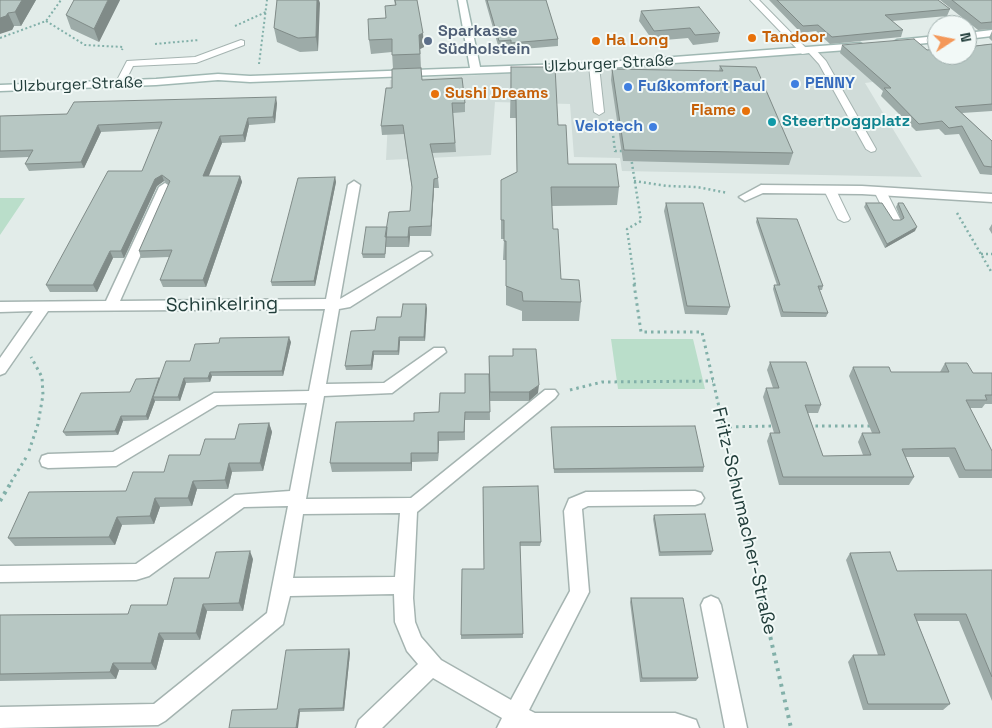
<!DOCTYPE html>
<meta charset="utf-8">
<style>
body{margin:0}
#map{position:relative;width:992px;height:728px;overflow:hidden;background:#e2ece9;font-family:"Space Grotesk",sans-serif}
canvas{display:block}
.north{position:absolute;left:927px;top:15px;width:50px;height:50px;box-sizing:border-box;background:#f2f9f7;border:1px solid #9faeac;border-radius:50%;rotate:79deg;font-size:14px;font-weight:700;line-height:20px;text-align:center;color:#223e3b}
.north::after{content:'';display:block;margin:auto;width:18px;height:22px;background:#f49859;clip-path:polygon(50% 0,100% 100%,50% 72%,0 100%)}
</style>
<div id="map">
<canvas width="992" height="728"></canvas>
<div class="north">N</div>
</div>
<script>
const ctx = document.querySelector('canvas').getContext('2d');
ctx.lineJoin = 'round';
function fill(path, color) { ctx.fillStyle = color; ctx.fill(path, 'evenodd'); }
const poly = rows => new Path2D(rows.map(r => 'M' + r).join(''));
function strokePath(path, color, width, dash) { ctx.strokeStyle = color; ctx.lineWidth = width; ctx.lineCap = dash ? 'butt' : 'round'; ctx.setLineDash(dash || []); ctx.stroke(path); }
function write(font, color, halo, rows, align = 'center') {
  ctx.font = font + ' "Space Grotesk",sans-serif'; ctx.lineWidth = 4; ctx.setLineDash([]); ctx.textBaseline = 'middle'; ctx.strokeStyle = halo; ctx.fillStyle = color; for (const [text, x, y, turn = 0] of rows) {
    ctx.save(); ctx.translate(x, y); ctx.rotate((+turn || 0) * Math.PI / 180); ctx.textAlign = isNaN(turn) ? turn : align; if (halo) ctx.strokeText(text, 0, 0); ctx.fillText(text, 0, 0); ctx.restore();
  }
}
fill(poly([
 [908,41,903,78,865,83,922,177,622,171,620,158,574,157,570,104,495,102,491,155,386,160,390,80,625,67,637,63]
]), '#d0dcd9');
fill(poly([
 [0,198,25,198,0,235],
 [611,339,693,339,705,389,618,389]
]), '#badeca');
const lane = poly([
 [750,0,759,0,808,50,815,49,826,61,876,149,875,151,871,152,866,149,819,64,809,53,802,54,750,0],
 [241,40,244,41,244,45,196,63,133,66,123,86,115,84,127,61,195,57,241,40],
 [594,63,599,66,604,112,599,115,594,112,589,66,594,63],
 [830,187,836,190,850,219,848,221,844,222,838,219,824,190,830,187],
 [880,188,886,191,901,221,899,223,891,223,889,221,874,191,880,188]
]);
const street = poly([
 [354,181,360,185,340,299,420,252,430,252,432,255,350,307,339,309,326,384,384,383,434,348,444,348,446,352,392,393,324,396,306,499,411,498,545,390,555,390,558,394,555,398,417,512,413,598,415,622,421,637,441,660,511,700,570,591,564,511,569,499,586,492,695,491,701,493,704,498,701,503,695,505,588,506,582,509,589,592,529,710,535,713,675,713,696,720,699,728,497,728,502,718,433,678,382,728,356,728,359,720,418,664,407,651,395,622,394,594,290,596,283,624,165,721,158,725,0,728,0,707,154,704,267,613,288,506,244,507,149,576,136,580,0,582,0,566,136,564,235,495,290,491,307,403,217,405,116,466,48,468,42,466,40,461,42,456,48,454,113,452,214,393,309,391,325,309,48,311,5,373,0,375,0,358,33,311,0,312,0,302,106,301,159,187,165,183,171,187,120,301,326,299,348,185,354,181],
 [400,513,395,577,293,578,303,514,400,513],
 [761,185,862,186,992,194,992,202,862,194,763,193,745,201,739,197,761,185],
 [711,596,718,599,721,605,747,728,725,728,701,605,704,599,711,596]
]);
const secondary = poly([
 [458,0,466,0,480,67,594,63,860,43,865,46,860,49,594,69,250,82,218,80,156,85,0,91,0,85,156,79,218,74,250,76,470,68,458,0],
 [992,30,992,36,967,39,967,33,992,30],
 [937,36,937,42,897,46,892,43,897,40,937,36]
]);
strokePath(lane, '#a5b4b1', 2);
strokePath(street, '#a5b4b1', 3);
strokePath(secondary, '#a0b8b3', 3);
strokePath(poly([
 [46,21,85,45,123,47,122,50],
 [235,26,266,12],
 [0,38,46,21,61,0],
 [155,44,199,40],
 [259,64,267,0],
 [612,123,612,127]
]), '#82b0a9', 2, [2, 2.5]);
strokePath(poly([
 [612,126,615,151,625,151],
 [631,157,641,221,627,229,635,285],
 [634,181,667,186,697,187,728,193],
 [957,213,992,273],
 [981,254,992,254]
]), '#82b0a9', 2.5, [2, 3]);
strokePath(poly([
 [634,284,641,332,702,332,736,482],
 [570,390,602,382,713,381],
 [809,426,873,426],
 [723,427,775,426],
 [29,451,38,424,43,395,42,377,31,357],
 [11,482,27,456]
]), '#82b0a9', 3, [2.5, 4]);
strokePath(poly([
 [735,481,791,728],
 [0,501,12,481]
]), '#82b0a9', 4, [3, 5]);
fill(lane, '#fff');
fill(street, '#fff');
fill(secondary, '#fff');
fill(poly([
 [0,0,36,0,21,26,14,26,12,30],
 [120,0,99,42,71,29,66,15],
 [277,0,319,0,318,51,300,52,277,42,274,28],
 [394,0,417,0,424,47,420,49,421,68,393,69,392,52,371,54,369,40,395,5],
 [485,0,546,0,558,39,558,46,511,50,511,48,499,49],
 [769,0,938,0,950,9,947,16,892,21,903,30,901,37,830,44,816,31,801,33],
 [940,0,992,0,992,29,978,30],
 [641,11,720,33,718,42,693,45,688,38,653,41,639,21],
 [992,31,992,41,989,38],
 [992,44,992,111,962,113,992,141,992,175,980,174,959,134,945,135,939,129,916,131,881,96,883,91,840,53,842,45,927,50],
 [720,66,793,153,789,165,623,161,611,80,612,69,719,71],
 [511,67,558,125,568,164,619,187,617,205,552,206,553,229,561,279,581,302,579,321,522,321,522,311,506,305,506,260,503,260,504,239,501,239,501,180,517,172,516,118,510,118],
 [422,80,465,103,465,112,453,113,456,152,432,153,438,178,439,188,434,188,431,236,410,236,409,247,386,247,385,258,363,258,362,254,387,227,410,211,412,189,404,134,382,135,381,126,392,88],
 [277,103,275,123,249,125,245,142,222,143,208,176,240,176,242,182,206,287,163,287,160,280,169,257,141,258,139,251,169,185,164,181,157,186,124,258,113,258,97,292,50,292,46,285,142,171,160,129,101,132,84,168,29,171,25,164,29,157,0,158,0,116,67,114],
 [335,177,336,182,315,286,272,286,271,282],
 [666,203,730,307,727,315,685,314,664,211],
 [866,203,893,220,901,220,896,207,898,203,915,231,885,248,864,207],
 [757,218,823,286,822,290,819,290,828,313,826,317,781,317,773,289,774,285,777,285,756,222],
 [992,224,992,234,989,229],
 [427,308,425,341,400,341,399,355,374,355,372,370,346,370,345,366,375,330,401,317],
 [291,342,283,376,212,376,210,382,186,383,180,401,155,401,148,420,123,421,118,435,66,436,63,432,130,392,159,378,190,361],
 [489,356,538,393,529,401,490,401],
 [770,362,821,405,818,413,808,413,823,456,863,455,858,442,862,433,872,433,849,376,853,367,891,372,940,372,945,363,973,373,992,373,992,404,985,404,982,408,970,408,992,451,992,478,959,478,949,457,906,457,914,477,909,485,779,485,767,441,770,433,774,433,763,397,766,388,773,388,767,370],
 [489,374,490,420,465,420,465,440,439,441,438,461,412,462,412,471,332,472,330,463,414,421,439,412],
 [269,423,272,432,263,471,232,472,228,489,197,489,192,506,160,507,154,524,122,525,115,545,15,546,8,538,126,491,200,455],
 [551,427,704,467,703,472,554,473],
 [483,487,541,542,540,546,520,546,523,638,461,639,461,635,484,569],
 [654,515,713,551,711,555,659,556,653,519],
 [850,553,897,571,992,570,992,701,959,621,917,621,950,704,943,710,863,710,848,662,853,655,878,655,846,560],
 [253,559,243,611,207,611,200,640,164,640,156,670,119,670,116,679,0,681,0,615,128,614,167,605,209,578],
 [631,598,698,678,696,681,640,682,630,602],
 [349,649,350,653,344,711,300,712,277,709]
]), '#9daba8');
fill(poly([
 [22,0,36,0,21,26,15,12],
 [108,0,120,0,99,42,94,29],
 [317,0,319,0,320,3,318,51,316,37],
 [8,13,14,26,12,30,0,34,0,18],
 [423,33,424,47,420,49,421,68,419,35],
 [276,97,277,103,275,123,273,117],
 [248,118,249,125,245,142,243,135],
 [98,125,101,132,84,168,81,162],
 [220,136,222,143,206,183,203,176],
 [162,175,164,181,157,186,124,258,121,251,155,179],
 [240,176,242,182,206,287,203,280],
 [335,177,336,182,315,286,314,281],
 [434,179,434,188,431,236,431,226],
 [409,227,410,236,409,247,408,237],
 [917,227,915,231,885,248,887,244],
 [110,251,113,258,97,292,93,285],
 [426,304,427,308,425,341,424,337],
 [289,337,291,342,283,376,282,371],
 [399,337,400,341,399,355,398,351],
 [373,351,374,355,372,370,371,365],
 [210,372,212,376,210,382,208,378],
 [159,378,153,397,155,401,148,420,146,416],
 [184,378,186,383,180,401,178,397],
 [539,385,538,393,529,401,529,392],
 [121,416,123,421,118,435,115,431],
 [269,423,272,432,263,471,260,463],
 [438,432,439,441,438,461],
 [411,453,412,462,412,471,411,463],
 [229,463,232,472,228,489,225,480],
 [193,481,197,489,192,506,188,498],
 [155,498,160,507,154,524,150,516],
 [117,517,122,525,115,545,109,537],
 [250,551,253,559,243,611,239,603],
 [203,604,207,611,200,640,196,633],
 [159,633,164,640,156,670,151,663],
 [349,649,350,653,344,711,343,708],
 [113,663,119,670,116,679,110,672],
 [299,709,300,712,298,728,296,728]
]), '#808b88');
const building = poly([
 [0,0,22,0,15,12,8,13,6,16,0,18,0,0],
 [74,0,108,0,94,29,66,15,74,0],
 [277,0,317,0,316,37,298,38,274,28,277,0],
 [395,0,417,0,423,33,419,35,420,54,392,55,392,39,369,40,368,19,386,18,385,6,396,5,395,0],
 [487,0,546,0,558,39,511,43,511,40,499,41,487,0],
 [777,0,938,0,950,9,885,15,903,30,832,37,818,25,803,26,777,0],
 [952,0,992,0,992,22,981,23,952,0],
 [699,7,720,33,695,35,690,28,654,31,641,11,699,7],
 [914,39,927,50,937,49,937,55,967,55,967,47,992,44,992,104,955,107,992,141,992,167,984,166,962,126,949,128,942,121,919,124,884,88,891,88,842,45,914,39],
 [720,66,756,67,793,153,624,150,612,69,723,71,720,66],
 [511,67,555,67,558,125,566,125,568,164,616,164,619,187,551,187,553,229,558,229,561,279,579,280,581,302,523,301,522,292,506,286,506,241,504,241,504,220,501,220,501,180,517,172,516,100,511,100,511,67],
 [421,68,422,80,462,78,465,103,452,103,455,143,430,144,438,178,434,179,431,226,409,227,408,237,385,237,389,212,410,211,412,187,403,125,381,126,386,88,392,88,392,69,421,68],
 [276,97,273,117,248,118,243,135,220,136,203,176,240,176,203,280,160,280,172,250,139,251,170,181,162,175,155,179,121,251,110,251,93,285,46,285,108,171,142,171,162,122,98,125,81,162,25,164,33,150,0,151,0,116,67,114,74,102,276,97],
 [335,177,314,281,271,282,298,178,335,177],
 [666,203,703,203,730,307,687,306,666,203],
 [866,203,882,203,893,220,901,220,904,218,898,203,903,203,917,227,887,244,866,203],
 [757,218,797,219,823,286,818,286,828,313,783,312,774,285,780,285,757,218],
 [366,227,387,227,385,254,362,254,366,227],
 [403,304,426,304,424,337,399,337,398,351,373,351,371,365,345,366,351,331,375,330,377,317,401,317,403,304],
 [289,337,282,371,210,372,208,378,184,378,178,397,153,397,166,361,190,361,195,344,219,343,220,338,289,337],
 [513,349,536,349,539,385,529,392,490,392,489,356,513,356,513,349],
 [770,362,806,362,821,405,805,405,823,456,871,455,862,433,880,433,853,367,889,367,891,372,949,372,945,363,967,363,973,373,992,373,992,395,985,395,987,400,966,400,992,451,992,470,965,470,955,448,902,449,914,477,783,477,770,433,780,433,766,388,779,388,770,362],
 [465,374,489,374,490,412,465,412,464,432,438,432,438,453,411,453,411,463,330,463,336,422,414,421,414,413,439,412,440,393,465,393,465,374],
 [159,378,146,416,121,416,115,431,63,432,81,393,130,392,136,379,159,378],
 [269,423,260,463,229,463,225,480,193,481,188,498,155,498,150,516,117,517,109,537,8,538,29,492,126,491,133,472,164,472,169,455,200,455,205,439,235,439,239,424,269,423],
 [695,426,704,467,554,469,551,427,695,426],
 [538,486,541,542,520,542,523,634,461,635,462,569,484,569,483,487,538,486],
 [705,514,713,551,660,552,654,515,705,514],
 [250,551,239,603,203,604,196,633,159,633,151,663,113,663,110,672,0,674,0,615,128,614,131,605,167,605,174,578,209,578,216,552,250,551],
 [890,552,897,571,992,570,992,677,966,614,914,614,950,704,868,704,853,655,885,655,850,553,890,552],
 [631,598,683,598,698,678,642,678,631,598],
 [349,649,343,708,299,709,296,728,229,728,232,710,277,709,286,650,349,649]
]);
fill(building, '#b7c7c3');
strokePath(building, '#808b88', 1);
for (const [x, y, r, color] of [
 [752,38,5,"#e8710a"],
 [428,41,5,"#5c6f8a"],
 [596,41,5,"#e8710a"],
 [795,84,5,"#3f7fe0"],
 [628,87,5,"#3f7fe0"],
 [435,94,5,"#e8710a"],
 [746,111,5,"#e8710a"],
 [772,122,5,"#0f9aa8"],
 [653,127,5,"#3f7fe0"]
]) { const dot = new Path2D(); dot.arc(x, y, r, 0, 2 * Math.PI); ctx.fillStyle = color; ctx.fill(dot); strokePath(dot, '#f2f9f7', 2); }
write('bold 16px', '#4e5e75', '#f2f9f7', [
 ["Sparkasse",438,32],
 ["Südholstein",438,50]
], 'left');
write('bold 16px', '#c56008', '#f2f9f7', [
 ["Tandoor",762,38],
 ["Ha Long",606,41],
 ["Sushi Dreams",445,94],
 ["Flame",736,111,"right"]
], 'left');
write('16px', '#223e3b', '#f2f9f7', [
 ["Ulzburger Straße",609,64,-3],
 ["Ulzburger Straße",78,85,-2]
]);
write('bold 16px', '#366cbe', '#f2f9f7', [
 ["PENNY",805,84],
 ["Fußkomfort Paul",638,87],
 ["Velotech",643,127,"right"]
], 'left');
write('bold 16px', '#0d838f', '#f2f9f7', [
 ["Steertpoggplatz",782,122]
], 'left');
write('19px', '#223e3b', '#f2f9f7', [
 ["Schinkelring",222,305,-1],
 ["Fritz-Schumacher-Straße",744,521,77]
]);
</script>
